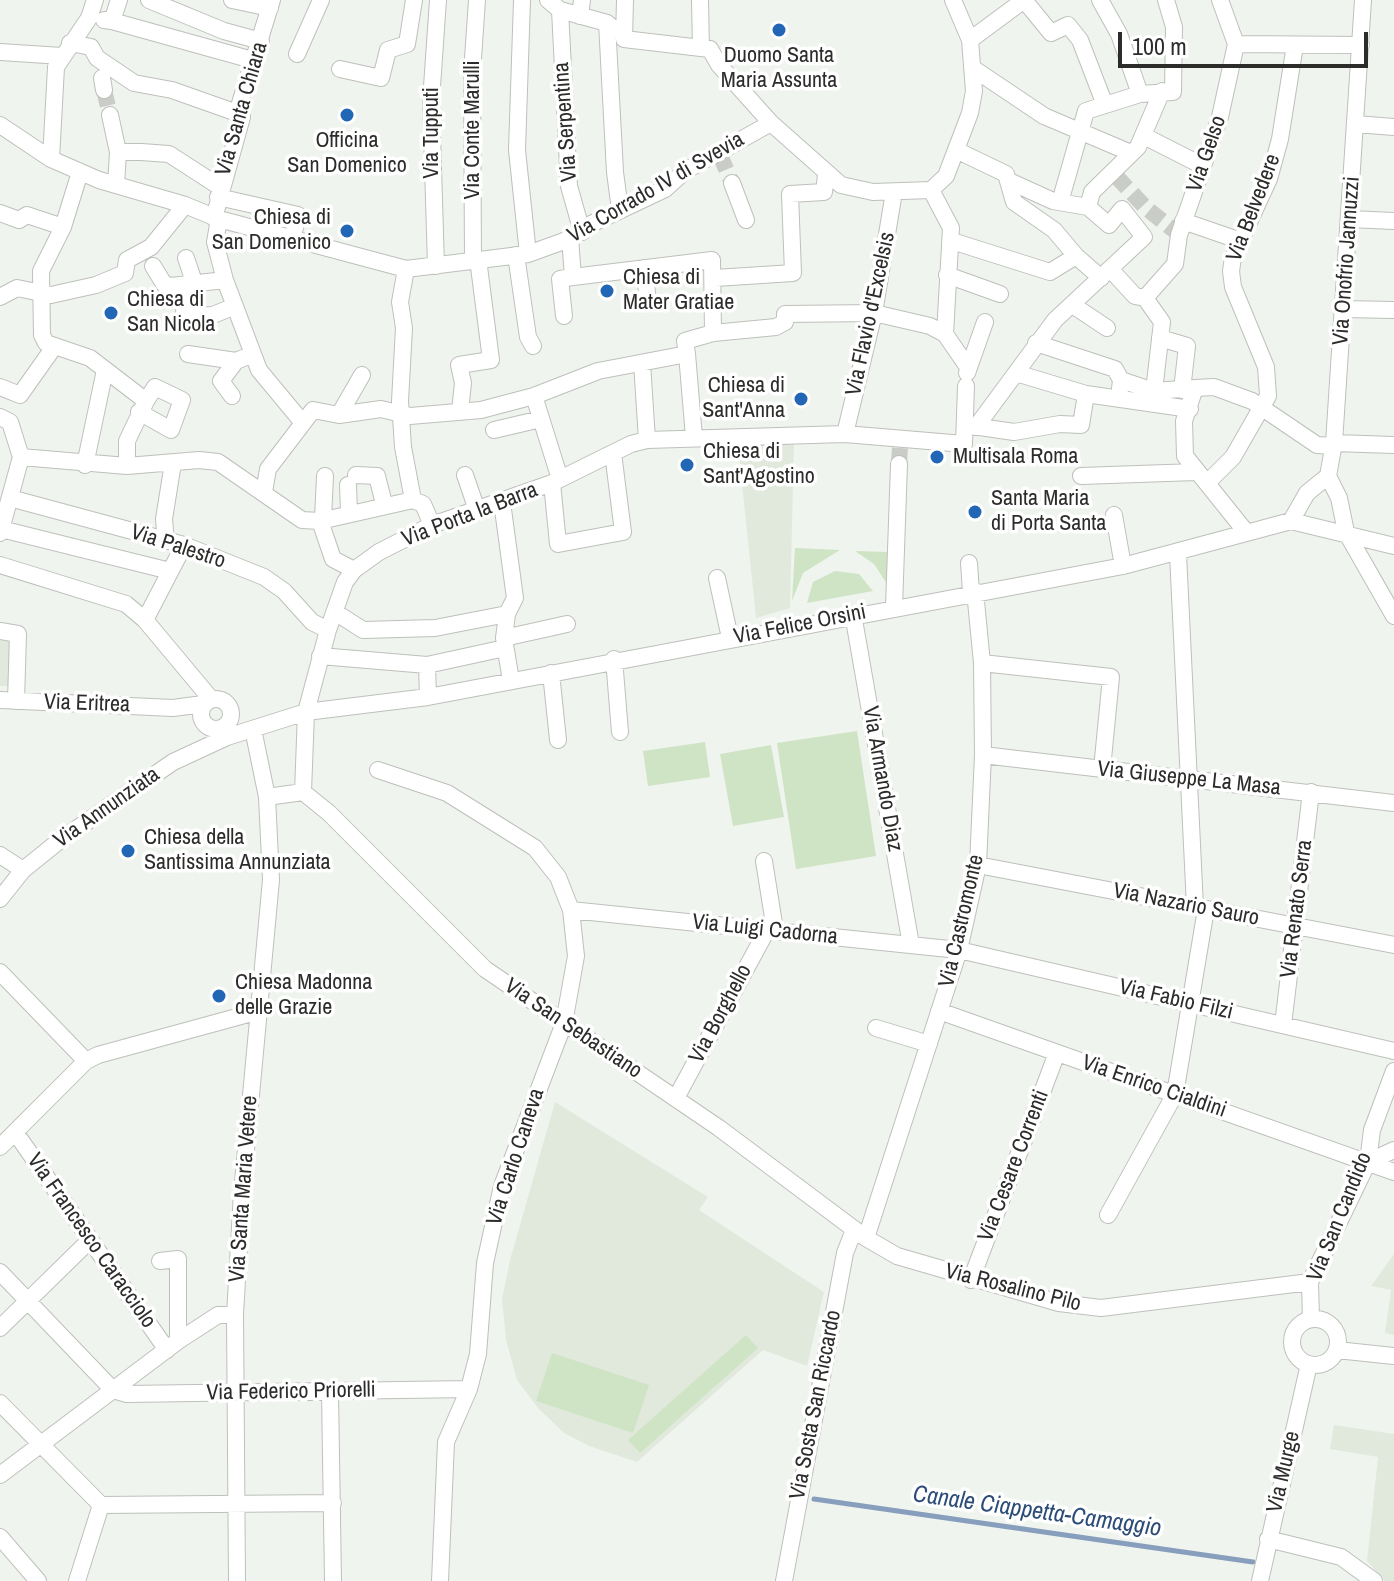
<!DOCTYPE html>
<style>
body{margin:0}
#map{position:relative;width:1394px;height:1581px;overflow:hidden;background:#f0f4ee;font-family:"Archivo Narrow",sans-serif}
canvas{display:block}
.scale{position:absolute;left:1118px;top:32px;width:250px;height:36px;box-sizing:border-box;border:4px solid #2c2d2b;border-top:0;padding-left:10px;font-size:24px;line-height:28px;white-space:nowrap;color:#2c2d2b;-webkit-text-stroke:6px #fff;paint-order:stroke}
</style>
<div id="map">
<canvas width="1394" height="1581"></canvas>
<div class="scale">100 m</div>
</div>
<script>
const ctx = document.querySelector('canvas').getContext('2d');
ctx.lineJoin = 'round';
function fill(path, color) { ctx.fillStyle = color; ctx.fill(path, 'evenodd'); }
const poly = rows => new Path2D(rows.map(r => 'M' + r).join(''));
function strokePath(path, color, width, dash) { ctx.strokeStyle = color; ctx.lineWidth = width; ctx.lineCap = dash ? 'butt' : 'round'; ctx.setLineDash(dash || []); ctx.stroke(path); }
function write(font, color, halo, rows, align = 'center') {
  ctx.font = font + ' "Archivo Narrow",sans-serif'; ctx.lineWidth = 7; ctx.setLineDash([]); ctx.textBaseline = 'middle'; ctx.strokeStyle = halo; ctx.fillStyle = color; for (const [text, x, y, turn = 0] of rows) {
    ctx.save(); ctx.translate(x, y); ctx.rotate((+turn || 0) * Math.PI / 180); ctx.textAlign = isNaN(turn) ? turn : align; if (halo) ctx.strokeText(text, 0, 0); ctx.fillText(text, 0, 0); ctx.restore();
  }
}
fill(poly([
 [794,442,790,608,756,618,738,445],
 [0,637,12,638,8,686,0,686],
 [555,1102,708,1197,699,1210,824,1292,807,1366,763,1350,637,1462,589,1446,564,1433,538,1408,517,1380,506,1340,502,1299,510,1260],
 [1394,1254,1394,1335,1385,1333,1391,1290,1371,1286],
 [1334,1425,1394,1434,1394,1581,1385,1581,1367,1561,1378,1457,1330,1449]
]), '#e1e9dd');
fill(poly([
 [795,548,840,550,803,573,792,601],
 [855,551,888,552,887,584,874,564],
 [835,571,859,574,873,591,807,603,813,582],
 [857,731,876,856,796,869,777,743],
 [705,742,710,777,648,786,643,751],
 [771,745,784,817,733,826,720,754],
 [746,1335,758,1348,640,1453,628,1440],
 [552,1353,649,1385,633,1433,536,1401]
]), '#cfe4c4');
strokePath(poly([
 [814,1499,1253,1562]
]), '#879ebd', 5);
strokePath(poly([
 [104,90,110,115],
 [720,155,732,183],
 [1116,176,1146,208,1175,231],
 [899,464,900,447]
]), '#c9ccc7', 16, [16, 8]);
const minor = poly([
 [149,0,224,31,261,41],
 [232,0,270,8],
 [522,0,517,150,528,254],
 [548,0,560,10,607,23,615,30],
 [625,0,624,39,701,48,700,0],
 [1024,0,1051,33,1068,25,1080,40,1105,105],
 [1100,0,1119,34,1140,94],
 [560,10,569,186,582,232],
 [580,16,582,0],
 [104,20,112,21,119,0],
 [112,21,256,61],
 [607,23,615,172,620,210],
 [970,40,1024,0],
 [70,43,91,47,97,58,134,83,172,90,237,113],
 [1236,44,1361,45],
 [701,48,710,49,719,65,771,123,841,185,873,192,931,190],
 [0,52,62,56],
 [297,54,321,0],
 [340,69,381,78,388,50,407,44,414,0],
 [974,69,1044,116,1131,153],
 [102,78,104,90],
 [110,115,118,152],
 [1356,124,1394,127],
 [0,125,51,159,99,180,185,205,219,219,406,269,528,254,564,241,589,225,665,189,685,171,771,123],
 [1144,136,1203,166],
 [956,150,1006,174,1014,202,1054,230,1076,256],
 [51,159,56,67,89,18,95,0],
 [80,172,63,227,41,271,42,335,46,343,90,358,146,401,127,441,127,466],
 [732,183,746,220],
 [116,185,118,152,141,152,169,154,220,187],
 [931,190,946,176,970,113,974,91,970,40,953,0],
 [931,190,951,228,945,334],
 [218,197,298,215,292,240],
 [1060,202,1086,111,1140,94,1173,92,1174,27,1166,0],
 [1088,207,1092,192,1138,147,1162,91],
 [0,213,19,220,27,215,63,227],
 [214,218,242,117,237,113,272,0],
 [219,219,215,242,225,280,259,370,303,423],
 [1349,219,1394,221],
 [1183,221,1241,241],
 [952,241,1050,272,1076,256,1101,278],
 [516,255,528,337,533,346],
 [186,258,195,285],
 [473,260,472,73,477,0],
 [153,266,164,284,171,286,225,280],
 [436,266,431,101,438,0],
 [644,268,648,300],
 [406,269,400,302,404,328,400,401,403,447,413,500],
 [1110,269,1135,296,1145,298],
 [947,275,1000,294],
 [573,277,712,260,713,333],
 [715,278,793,273,790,194,824,192,826,175],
 [185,285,184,316,213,315,235,306],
 [0,297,17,288,51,295,96,285,125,273,127,260,151,247,185,205],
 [1145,298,1175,264,1179,235,1220,117,1236,44,1220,0],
 [1145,298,1162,322,1154,391],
 [1074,306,1107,328],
 [1343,309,1394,310],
 [564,316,560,279,573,277,570,238],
 [1160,338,1187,346,1182,390],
 [1036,343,1115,369,1121,380],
 [188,354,236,361,253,354],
 [687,354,694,437],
 [642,363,647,440],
 [967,373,985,322],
 [1016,373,1086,394,1190,409],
 [0,387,20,395,54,347],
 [1195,388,1214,387,1252,401,1317,445,1334,446],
 [232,396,221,381,236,361],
 [534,396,560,479],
 [1119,398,1121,380,1154,391,1195,388,1184,421,1185,456,1246,532],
 [460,411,463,383,459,365,491,360,478,259],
 [139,412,171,430,182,400,155,387,146,401],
 [339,415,362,375],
 [0,417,10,422,21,457],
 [966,425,1014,432,1060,424,1081,425,1086,394],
 [976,427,1055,320,1144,237,1122,209,1109,225,1088,207,1053,201,1009,181],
 [494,430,541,419],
 [845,434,874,313,894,192],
 [1334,443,1394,445],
 [21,457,127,466,199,460,218,462,302,520,320,521,413,500,423,504,432,525],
 [85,465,105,370],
 [356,475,377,476,384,504],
 [465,475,477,510],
 [1081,476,1196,472],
 [1328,476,1334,443,1363,0],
 [1328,476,1339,498,1346,532,1394,616],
 [1208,482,1233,457,1268,396,1266,367,1233,287,1231,271,1233,257,1269,179,1280,139,1295,45],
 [552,483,558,544,623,532,613,453],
 [348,485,349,513],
 [264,492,268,469,313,410,339,415,381,409,410,416,481,410,534,396,598,371,687,354,685,341,713,333,776,327,785,322,785,314,874,313,930,326,945,334,967,366],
 [10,498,184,545,264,577,284,591,312,622,328,630],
 [502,502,515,598,507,614,504,638,511,681],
 [1114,515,1123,566],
 [323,519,325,476],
 [320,521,333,559,354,570],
 [1291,521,1307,493,1328,476],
 [1,529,170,571],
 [0,533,21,457],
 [166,541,164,519,173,463],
 [1178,554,1195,907],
 [969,563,971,592],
 [0,565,126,604,145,620,211,699],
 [717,578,730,638],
 [894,607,899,464],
 [335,612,363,630,435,628,507,614],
 [853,614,911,945],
 [145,620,184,545],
 [0,631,18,634,16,701],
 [504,638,567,624],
 [320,656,427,665,505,648],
 [614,659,620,732],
 [982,663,1111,677,1102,769],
 [427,665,428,697],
 [551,673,558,740],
 '201 714a15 15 0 1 1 30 0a15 15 0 1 1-30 0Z',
 [0,700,173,708,203,704],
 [983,755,1394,803],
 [378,770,447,793,535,848,558,877,571,910,576,956,564,1023,502,1186,485,1263,478,1354,469,1389,446,1442,440,1581],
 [303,792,329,813,485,969,719,1128,866,1238,897,1256,1059,1303,1101,1308,1310,1282],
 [267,797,303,792,306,712,328,630,345,582,354,570,379,552,432,525,552,483,631,444,647,440,845,434,964,444,966,386],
 [0,855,23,870],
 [764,861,775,930],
 [978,865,1394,945],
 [0,899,23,870,59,841,173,762,227,737,306,712,428,697,1123,566,1291,521,1394,546],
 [571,910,959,950,1394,1051],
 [0,972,86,1061],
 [939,1011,1394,1172],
 [1283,1025,1311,792],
 [876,1028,929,1044],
 [676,1098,767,930],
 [15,1132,167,1350],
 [0,1147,86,1061,98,1055,259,1011],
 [1368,1162,1394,1150],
 [1108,1215,1175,1094,1206,909],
 [866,1238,959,950,978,865,983,755,982,663,975,591],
 [160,1261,178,1259,178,1341],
 [0,1272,113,1390,127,1394,469,1389],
 [971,1280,1057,1053],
 '1292 1342a23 23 0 1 1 46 0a23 23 0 1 1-46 0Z',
 [1311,1319,1310,1282,1368,1162,1372,1130,1394,1071],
 [0,1328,90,1240],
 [1337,1350,1394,1356],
 [330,1392,333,1581],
 [0,1403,101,1505],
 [0,1475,178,1341,218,1315,235,1315],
 [101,1505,333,1503],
 [0,1537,38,1581],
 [1268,1539,1341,1557,1374,1581],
 [77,1581,101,1505],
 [237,1581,235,1315,242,1192,271,880,267,797,253,729],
 [784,1581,845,1253,854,1230],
 [1260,1581,1309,1364]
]);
strokePath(minor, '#bdc0bb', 18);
strokePath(minor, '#fff', 16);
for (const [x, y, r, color] of [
 [779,30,8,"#2266b6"],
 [347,115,8,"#2266b6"],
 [347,231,8,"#2266b6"],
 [607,291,8,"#2266b6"],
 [111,313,8,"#2266b6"],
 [801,399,8,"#2266b6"],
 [937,457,8,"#2266b6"],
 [687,465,8,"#2266b6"],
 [975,512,8,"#2266b6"],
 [128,851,8,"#2266b6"],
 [219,996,8,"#2266b6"]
]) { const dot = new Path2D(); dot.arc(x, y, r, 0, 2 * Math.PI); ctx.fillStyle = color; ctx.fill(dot); strokePath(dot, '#fff', 3); }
write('22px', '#2c2d2b', '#fff', [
 ["Duomo Santa",779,56,"center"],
 ["Maria Assunta",779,81,"center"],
 ["Officina",347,141,"center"],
 ["San Domenico",347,166,"center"],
 ["Chiesa di",331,218,"right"],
 ["San Domenico",331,243,"right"],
 ["Chiesa di",623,278],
 ["Mater Gratiae",623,303],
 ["Chiesa di",127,300],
 ["San Nicola",127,325],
 ["Chiesa di",785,386,"right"],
 ["Sant'Anna",785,411,"right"],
 ["Chiesa di",703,452],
 ["Sant'Agostino",703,477],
 ["Multisala Roma",953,457],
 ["Santa Maria",991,499],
 ["di Porta Santa",991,524],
 ["Chiesa della",144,838],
 ["Santissima Annunziata",144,863],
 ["Chiesa Madonna",235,983],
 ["delle Grazie",235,1008]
], 'left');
write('22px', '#2c2d2b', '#fff', [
 ["Via Santa Chiara",242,109,-74],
 ["Via Serpentina",566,122,-94],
 ["Via Conte Marulli",473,130,-90],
 ["Via Tupputi",432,133,-90],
 ["Via Gelso",1207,154,-71],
 ["Via Corrado IV di Svevia",656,188,-30],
 ["Via Belvedere",1254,208,-69],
 ["Via Onofrio Jannuzzi",1347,261,-86],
 ["Via Flavio d'Excelsis",871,314,-78],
 ["Via Porta la Barra",470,515,-21],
 ["Via Palestro",178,547,18],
 ["Via Felice Orsini",800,625,-11],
 ["Via Eritrea",87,704,2],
 ["Via Armando Diaz",882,779,80],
 ["Via Giuseppe La Masa",1189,779,6],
 ["Via Annunziata",107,808,-35],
 ["Via Nazario Sauro",1186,905,11],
 ["Via Renato Serra",1297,909,-83],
 ["Via Castromonte",962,921,-77],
 ["Via Luigi Cadorna",765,930,6],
 ["Via Fabio Filzi",1176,1000,13],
 ["Via Borghello",721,1014,-62],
 ["Via San Sebastiano",573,1029,34],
 ["Via Enrico Cialdini",1154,1087,19],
 ["Via Carlo Caneva",516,1157,-72],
 ["Via Cesare Correnti",1014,1166,-69],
 ["Via Santa Maria Vetere",244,1189,-86],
 ["Via San Candido",1340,1217,-68],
 ["Via Francesco Caracciolo",91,1241,55],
 ["Via Rosalino Pilo",1013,1288,14],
 ["Via Federico Priorelli",291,1392,-1],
 ["Via Sosta San Riccardo",816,1405,-79],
 ["Via Murge",1284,1472,-77]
]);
write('italic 24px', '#2b4c77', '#fff', [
 ["Canale Ciappetta-Camaggio",1037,1512,8]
]);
</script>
